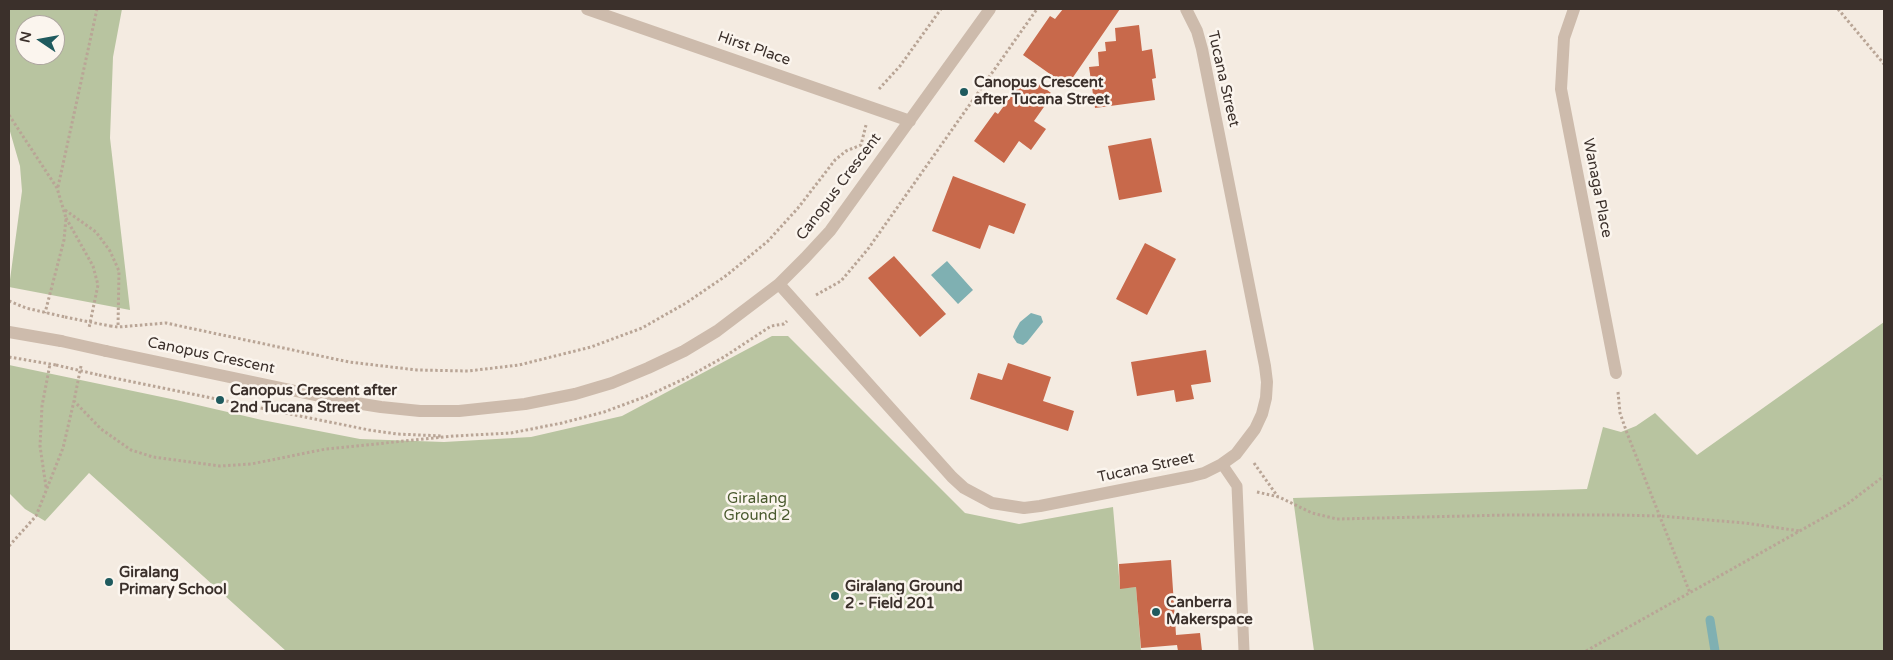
<!DOCTYPE html>
<style>
body{margin:0}
#map{position:relative;width:1893px;height:660px;overflow:hidden;background:#f4ebe1;font-family:"Varela Round",sans-serif}
canvas{display:block}
.frame{position:absolute;inset:0;border:10px solid #3b302b;pointer-events:none}
.north{position:absolute;left:15px;top:15px;width:50px;height:50px;box-sizing:border-box;background:#fbf5ee;border:1px solid #aea6a0;border-radius:50%;rotate:282deg;font-size:14px;font-weight:700;line-height:20px;text-align:center;color:#3b302b}
.north::after{content:'';display:block;margin:auto;width:18px;height:22px;background:#1f5a5e;clip-path:polygon(50% 0,100% 100%,50% 72%,0 100%)}
</style>
<div id="map">
<canvas width="1893" height="660"></canvas>
<div class="frame"></div>
<div class="north">N</div>
</div>
<script>
const ctx = document.querySelector('canvas').getContext('2d');
ctx.lineJoin = 'round';
function fill(path, color) { ctx.fillStyle = color; ctx.fill(path, 'evenodd'); }
const poly = rows => new Path2D(rows.map(r => 'M' + r).join(''));
function strokePath(path, color, width, dash) { ctx.strokeStyle = color; ctx.lineWidth = width; ctx.lineCap = dash ? 'butt' : 'round'; ctx.setLineDash(dash || []); ctx.stroke(path); }
function write(font, color, halo, rows, align = 'center') {
  ctx.font = font + ' "Varela Round",sans-serif'; ctx.lineWidth = 5; ctx.setLineDash([]); ctx.textBaseline = 'middle'; ctx.strokeStyle = halo; ctx.fillStyle = color; for (const [text, x, y, turn = 0] of rows) {
    ctx.save(); ctx.translate(x, y); ctx.rotate((+turn || 0) * Math.PI / 180); ctx.textAlign = isNaN(turn) ? turn : align; if (halo) ctx.strokeText(text, 0, 0); ctx.fillText(text, 0, 0); ctx.restore();
  }
}
fill(poly([
 [9,9,122,9,113,57,110,138,130,310,9,287,22,191,20,166,9,128],
 [25,25,55,25,55,55,25,55],
 [1884,322,1884,651,1314,651,1293,498,1587,489,1603,427,1621,432,1636,426,1655,413,1697,455],
 [772,336,788,336,965,513,1019,524,1113,507,1120,588,1136,587,1141,651,286,651,89,473,45,521,25,509,9,493,9,365,176,400,262,420,360,439,444,442,531,437,622,416]
]), '#b8c4a0');
fill(poly([
 [947,261,973,290,958,304,931,275],
 [1031,313,1041,316,1043,322,1027,342,1023,345,1017,343,1013,337,1015,331,1020,322]
]), '#7fb0b2');
strokePath(poly([
 [1710,620,1715,651]
]), '#7fb0b2', 9);
fill(poly([
 [1063,9,1120,9,1067,86,1023,55,1050,16,1055,19],
 [1139,25,1142,51,1152,49,1156,78,1152,79,1155,100,1095,108,1089,67,1099,66,1098,52,1106,51,1105,42,1116,41,1115,28],
 [1033,79,1051,93,1044,103,1046,104,1034,121,1046,129,1031,150,1019,141,1004,163,974,141,995,112,998,114,1019,85,1025,90],
 [1151,138,1162,192,1119,200,1108,146],
 [953,176,1026,204,1014,234,989,225,980,249,932,231],
 [1145,243,1176,259,1147,315,1116,299],
 [894,256,946,314,920,337,868,278],
 [1206,350,1211,382,1191,385,1194,399,1176,402,1174,390,1137,396,1131,362],
 [1008,363,1051,377,1043,401,1074,411,1068,431,970,399,978,373,1002,380],
 [1171,560,1176,635,1200,633,1202,651,1178,651,1177,645,1141,648,1136,587,1120,589,1119,564]
]), '#c8694b');
strokePath(poly([
 [1838,9,1884,64],
 [879,89,900,66,941,9],
 [9,115,57,188,66,218,64,240,45,313],
 [58,187,97,9],
 [65,210,96,232,110,251,119,271,118,327],
 [66,218,93,266,98,285,89,328],
 [816,295,841,281,868,249,1037,9],
 [9,301,26,308,65,317],
 [110,326,118,327,166,323,349,362,417,370,468,371,519,365,591,347,642,328,686,303,727,275,768,241,798,208,835,160,846,151,861,145,866,125],
 [9,357,56,365],
 [81,366,74,401,101,429,131,450,153,457,220,466,251,464,326,449,454,436,511,433,562,423,604,412,647,396,686,378,724,357,771,326,784,324,787,321],
 [99,375,369,430,397,434,443,436],
 [1618,392,1620,413,1627,433,1690,593],
 [1254,463,1278,497],
 [46,487,40,446,42,406,50,364],
 [1257,492,1279,497,1312,513,1337,519,1508,515,1616,515,1660,516,1745,523,1800,531],
 [9,546,36,516,63,448,74,401],
 [1586,651,1846,505,1884,476]
]), '#b9a596', 3, [2.5, 2.5]);
strokePath(poly([
 [1222,464,1237,486,1244,651]
]), '#cdbbac', 11);
strokePath(poly([
 [587,9,910,121],
 [1574,9,1564,38,1561,89,1616,373],
 [779,284,952,477,964,488,992,503,1024,508,1040,506,1192,476,1204,473,1222,464,1236,454,1255,429,1262,414,1266,398,1267,382,1265,366,1202,49,1197,31,1186,9],
 [9,332,61,341],
 [106,351,343,401,381,407,420,411,459,411,525,404,575,394,612,383,648,368,684,351,717,331,779,284,805,258,830,231,990,9]
]), '#cdbbac', 12);
strokePath(poly([
 [65,317,110,326],
 [56,365,99,375]
]), '#b9a596', 3, [2.5, 2.5]);
strokePath(poly([
 [61,341,106,351]
]), '#cdbbac', 12);
for (const [x, y, r, color] of [
 [964,92,5,"#1f5a5e"],
 [220,400,5,"#1f5a5e"],
 [109,582,5,"#1f5a5e"],
 [835,596,5,"#1f5a5e"],
 [1156,612,5,"#1f5a5e"]
]) { const dot = new Path2D(); dot.arc(x, y, r, 0, 2 * Math.PI); ctx.fillStyle = color; ctx.fill(dot); strokePath(dot, '#fbf5ee', 2); }
write('15px', '#3b302b', '#fbf5ee', [
 ["Hirst Place",754,49,19],
 ["Tucana Street",1223,79,77],
 ["Canopus Crescent",839,187,-53],
 ["Wanaga Place",1597,188,79],
 ["Canopus Crescent",211,356,12],
 ["Tucana Street",1146,468,-12]
]);
write('bold 15px', '#3b302b', '#fbf5ee', [
 ["Canopus Crescent",974,83],
 ["after Tucana Street",974,100],
 ["Canopus Crescent after",230,391],
 ["2nd Tucana Street",230,408],
 ["Giralang",119,573],
 ["Primary School",119,590],
 ["Giralang Ground",845,587],
 ["2 - Field 201",845,604],
 ["Canberra",1166,603],
 ["Makerspace",1166,620]
], 'left');
write('15px', '#4a5a2e', '#fbf5ee', [
 ["Giralang",757,499],
 ["Ground 2",757,516]
]);
</script>
